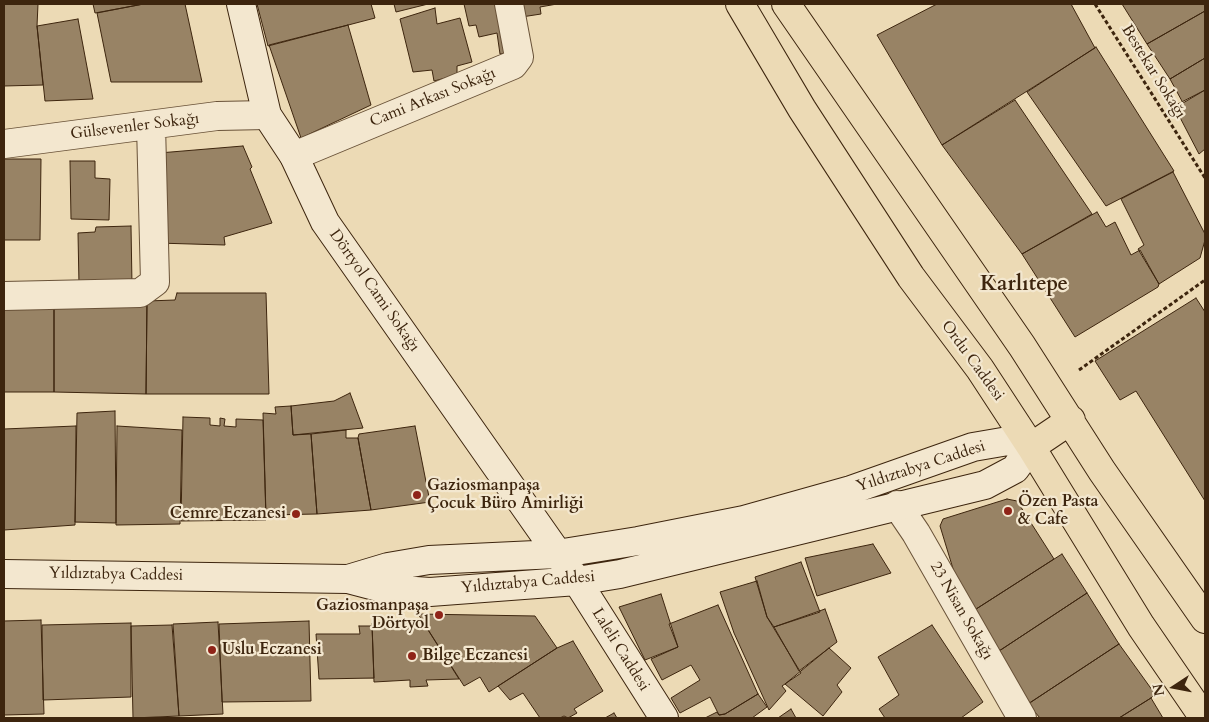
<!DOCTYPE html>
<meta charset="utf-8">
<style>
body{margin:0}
#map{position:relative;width:1209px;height:722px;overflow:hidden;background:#ecdab5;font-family:Cardo,serif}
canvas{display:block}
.frame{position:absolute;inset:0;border:5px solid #3d250e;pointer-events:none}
.north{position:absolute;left:1149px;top:662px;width:50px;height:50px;-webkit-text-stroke:4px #f3e7cf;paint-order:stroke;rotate:259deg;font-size:14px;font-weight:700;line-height:20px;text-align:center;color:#3d250e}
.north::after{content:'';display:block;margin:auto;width:18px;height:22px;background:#3d250e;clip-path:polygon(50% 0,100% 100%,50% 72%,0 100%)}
</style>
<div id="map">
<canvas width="1209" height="722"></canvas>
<div class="frame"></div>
<div class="north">N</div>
</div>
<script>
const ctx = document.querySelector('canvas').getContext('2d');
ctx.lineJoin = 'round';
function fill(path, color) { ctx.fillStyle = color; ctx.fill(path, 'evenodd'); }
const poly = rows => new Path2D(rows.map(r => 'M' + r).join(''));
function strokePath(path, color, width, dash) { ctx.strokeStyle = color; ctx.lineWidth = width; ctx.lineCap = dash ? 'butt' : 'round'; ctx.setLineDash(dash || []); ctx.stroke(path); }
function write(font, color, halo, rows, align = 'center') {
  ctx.font = font + ' Cardo,serif'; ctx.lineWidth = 4.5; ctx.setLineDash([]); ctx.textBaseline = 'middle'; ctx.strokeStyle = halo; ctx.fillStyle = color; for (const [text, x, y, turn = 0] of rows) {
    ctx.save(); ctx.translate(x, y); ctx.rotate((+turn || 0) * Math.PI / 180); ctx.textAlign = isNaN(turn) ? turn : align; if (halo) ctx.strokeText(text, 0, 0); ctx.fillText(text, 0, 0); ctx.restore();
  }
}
const building = poly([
 [4,4,38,4,37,26,43,85,4,86,4,4],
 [93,4,144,4,95,13,93,4],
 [143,4,185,4,202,82,111,82,97,13,143,4],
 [257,4,371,4,375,18,268,46,257,4],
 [394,4,428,4,396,12,394,4],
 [464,4,507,4,518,52,500,54,497,33,479,37,476,25,469,26,464,4],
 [513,4,557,4,540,7,541,14,515,18,513,4],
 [937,4,1071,4,1095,48,942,145,877,35,937,4],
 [1122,4,1205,4,1205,11,1147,44,1122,4],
 [435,8,437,24,460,18,472,62,457,66,457,75,434,81,432,70,413,72,400,19,435,8],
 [1205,11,1205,58,1170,79,1147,44,1205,11],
 [78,19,93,99,45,101,37,26,78,19],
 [348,25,371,105,301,138,269,45,348,25],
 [1096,47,1174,171,1106,206,1027,92,1096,47],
 [1205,58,1205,90,1183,103,1170,79,1205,58],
 [1205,90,1205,149,1199,154,1174,106,1205,90],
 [1015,100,1092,214,1022,254,942,145,1015,100],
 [243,146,252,167,250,169,272,223,224,237,225,245,157,243,159,153,243,146],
 [4,159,41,159,40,240,4,240,4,159],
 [70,161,95,161,95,178,110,179,109,220,71,219,70,161],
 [1173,172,1205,234,1205,240,1200,258,1159,284,1138,249,1144,245,1121,199,1173,172],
 [1097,212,1106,227,1115,222,1131,255,1140,250,1159,284,1158,287,1075,337,1022,254,1097,212],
 [131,226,132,285,79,285,78,233,95,232,96,227,131,226],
 [177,293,266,293,269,394,146,394,147,301,175,300,177,293],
 [1196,298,1205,312,1205,501,1136,391,1120,400,1095,361,1196,298],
 [4,299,54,299,54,392,4,392,4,299],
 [54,299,147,299,146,394,54,392,54,299],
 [350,393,363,428,293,435,291,406,334,401,350,393],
 [291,406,293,435,311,434,317,514,266,515,263,413,276,414,275,407,291,406],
 [115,411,116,523,75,522,77,413,115,411],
 [183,417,210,418,210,425,220,426,220,418,225,419,224,426,236,427,236,419,263,420,266,520,181,521,183,417],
 [76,426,75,525,4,530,4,429,76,426],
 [117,426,182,430,180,524,116,525,117,426],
 [415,426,430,502,371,510,358,438,359,434,415,426],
 [346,430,346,438,358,438,371,510,317,514,311,434,346,430],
 [1007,499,1017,501,1054,559,973,611,961,595,940,526,943,519,1007,499],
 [873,544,891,573,817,596,805,558,873,544],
 [1062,554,1087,593,996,653,973,611,1062,554],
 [801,562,820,612,774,627,767,617,755,577,801,562],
 [757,581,767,617,801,673,782,686,786,691,769,710,734,633,720,592,757,581],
 [1087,593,1119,644,1028,704,996,653,1087,593],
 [661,594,678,647,645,660,619,607,661,594],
 [718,605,758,694,725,714,719,715,710,697,680,713,671,698,700,680,691,665,662,680,651,659,678,647,669,624,718,605],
 [825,609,837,642,799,671,774,627,825,609],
 [418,614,535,616,557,648,489,692,480,677,464,686,418,614],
 [41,620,44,714,4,715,4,621,41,620],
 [309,621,311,701,222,702,219,624,309,621],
 [218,622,223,714,179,716,173,624,218,622],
 [423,622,459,679,426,680,428,686,410,687,410,680,374,682,372,623,423,622],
 [131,623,131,697,43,700,42,625,131,623],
 [172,625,179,716,133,718,131,626,172,625],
 [932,625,983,702,961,718,885,718,879,709,899,695,878,657,932,625],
 [359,626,372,626,374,678,319,679,316,634,360,634,359,626],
 [573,641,603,691,574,709,577,713,568,718,564,716,560,718,540,718,523,693,510,700,498,686,557,648,573,641],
 [1119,644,1155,694,1151,698,1119,718,1040,718,1028,704,1119,644],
 [829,648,851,668,837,685,842,692,823,716,785,684,829,648],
 [758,694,767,707,752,718,705,718,717,712,719,715,725,714,758,694],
 [1151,698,1163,718,1119,718,1151,698],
 [791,709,796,718,778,718,791,709],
 [614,713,617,718,605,718,614,713]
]);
fill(building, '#988365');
strokePath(building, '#3d250e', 1);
const street = poly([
 [4,144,217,116,267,115],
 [294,156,513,65,519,57,509,4],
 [4,296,140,293,155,282,151,125],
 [897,505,916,533,1022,718]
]);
const secondary = poly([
 [241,4,267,115,294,156,325,222,577,581,664,718],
 [4,574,348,579,386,589,430,592,577,581,620,574,985,485,1015,469,1031,447,1008,441,973,447,851,490,744,520,638,541,557,554,429,560,388,567,348,579]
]);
const primary = poly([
 [740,4,802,109,911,277,980,369,1031,447,1141,626,1204,718],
 [786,4,1022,346,1102,471,1205,619],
 [1031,447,1071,420]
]);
strokePath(street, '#695238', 30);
strokePath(secondary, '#3d250e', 30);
strokePath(primary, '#3d250e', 30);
strokePath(poly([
 [1095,4,1205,178],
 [1079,370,1205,280]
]), '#3d250e', 3, [4, 2.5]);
strokePath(street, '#f3e7cf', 28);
strokePath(secondary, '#f3e7cf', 28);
strokePath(primary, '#ecdab5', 28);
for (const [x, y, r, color] of [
 [417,495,5,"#8f2418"],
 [1008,511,5,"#8f2418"],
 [296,514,5,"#8f2418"],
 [439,615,5,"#8f2418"],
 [212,650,5,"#8f2418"],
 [412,656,5,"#8f2418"]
]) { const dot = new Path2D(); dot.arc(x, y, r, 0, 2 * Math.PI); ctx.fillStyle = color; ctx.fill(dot); strokePath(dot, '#f3e7cf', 2); }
write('16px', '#3d250e', '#f3e7cf', [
 ["Bestekar Sokağı",1153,72,58],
 ["Cami Arkası Sokağı",433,98,-22],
 ["Gülsevenler Sokağı",135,127,-7],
 ["Dörtyol Cami Sokağı",374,291,55],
 ["Ordu Caddesi",972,361,54],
 ["Yıldıztabya Caddesi",921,467,-18],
 ["Yıldıztabya Caddesi",116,575,1],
 ["Yıldıztabya Caddesi",528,583,-5],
 ["23 Nisan Sokağı",961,611,60],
 ["Laleli Caddesi",620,650,58]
]);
write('bold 16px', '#3d250e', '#f3e7cf', [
 ["Gaziosmanpaşa",427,486],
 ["Çocuk Büro Amirliği",427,504],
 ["Özen Pasta",1018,502],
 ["& Cafe",1018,520],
 ["Cemre Eczanesi",286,514,"right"],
 ["Gaziosmanpaşa",429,606,"right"],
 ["Dörtyol",429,624,"right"],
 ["Uslu Eczanesi",222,650],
 ["Bilge Eczanesi",422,656]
], 'left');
write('bold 21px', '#3d250e', '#f3e7cf', [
 ["Karlıtepe",1024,285]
]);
</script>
